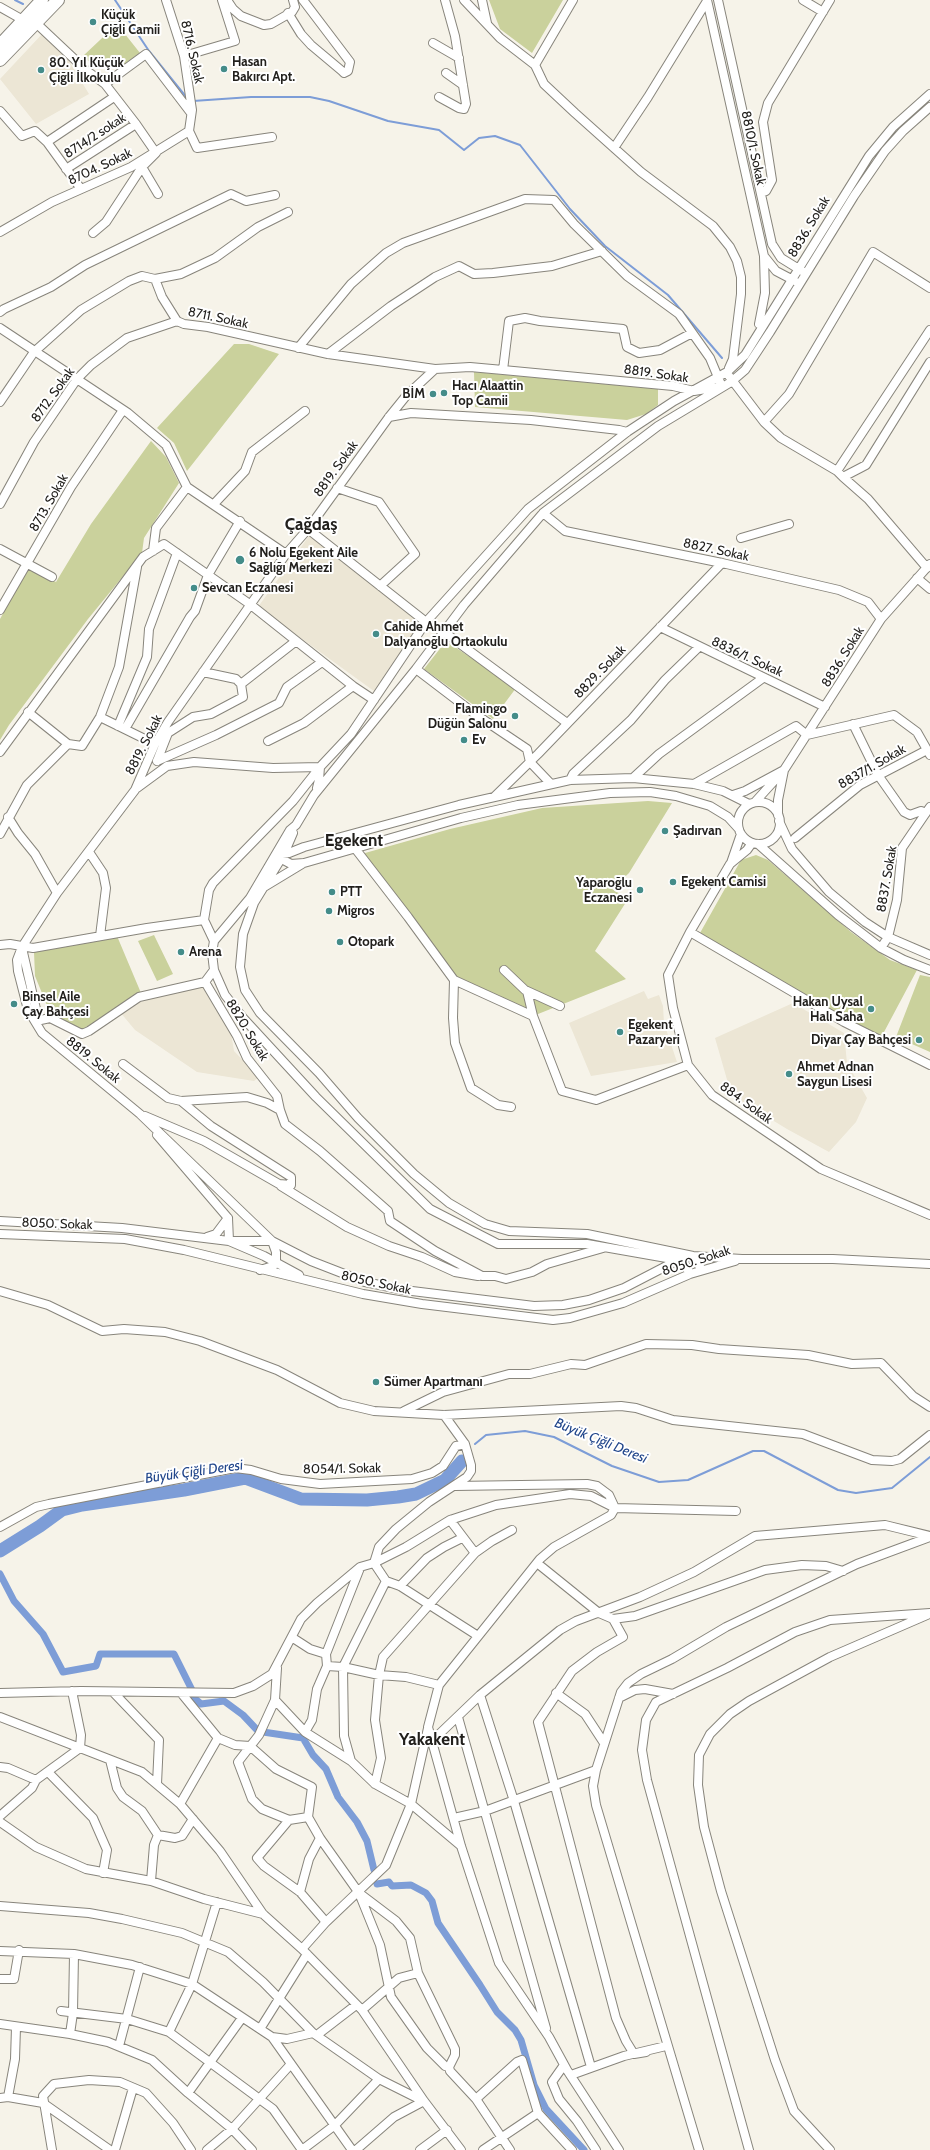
<!DOCTYPE html>
<meta charset="utf-8">
<style>
body{margin:0}
canvas{display:block;background:#f6f3e9}
</style>
<canvas width="930" height="2150"></canvas>
<script>
const ctx = document.querySelector('canvas').getContext('2d');
ctx.lineJoin = 'round';
function fill(path, color) { ctx.fillStyle = color; ctx.fill(path, 'evenodd'); }
const poly = rows => new Path2D(rows.map(r => 'M' + r).join(''));
function strokePath(path, color, width, dash) { ctx.strokeStyle = color; ctx.lineWidth = width; ctx.lineCap = dash ? 'butt' : 'round'; ctx.setLineDash(dash || []); ctx.stroke(path); }
function write(font, color, halo, rows, align = 'center') {
  ctx.font = font + ' Cabin,sans-serif'; ctx.lineWidth = 4; ctx.setLineDash([]); ctx.textBaseline = 'middle'; ctx.strokeStyle = halo; ctx.fillStyle = color; for (const [text, x, y, turn = 0] of rows) {
    ctx.save(); ctx.translate(x, y); ctx.rotate((+turn || 0) * Math.PI / 180); ctx.textAlign = isNaN(turn) ? turn : align; if (halo) ctx.strokeText(text, 0, 0); ctx.fillText(text, 0, 0); ctx.restore();
  }
}
fill(poly([
 [43,33,69,61,89,94,36,124,0,79],
 [309,536,426,622,378,694,258,607],
 [201,985,231,1033,234,1051,259,1077,254,1081,197,1072,135,1030,120,1012,140,1002],
 [644,991,648,999,659,995,663,1006,664,1023,677,1062,591,1076,569,1023],
 [793,1003,844,1033,847,1063,867,1098,856,1122,829,1152,787,1129,726,1092,730,1090,715,1038]
]), '#ece6d5');
fill(poly([
 [489,0,563,0,532,53,500,29],
 [117,24,140,53,117,69,109,61,97,69,83,56],
 [234,344,249,344,279,354,187,471,174,443,157,428],
 [474,372,658,389,658,405,646,414,627,420,475,407],
 [151,441,166,457,179,483,144,538,142,553,88,619,9,725,0,740,0,619,29,567,56,582,91,524],
 [446,641,516,688,493,719,424,669],
 [648,801,672,803,629,873,612,889,628,899,595,951,626,979,533,1016,452,977,358,855,450,829,542,808],
 [756,855,768,860,851,932,890,960,917,970,884,1032,880,1036,850,1021,700,933,741,860],
 [154,935,173,974,157,981,138,941],
 [117,936,141,993,83,1029,57,1019,48,1008,35,976,34,952],
 [920,975,930,977,930,1052,896,1037]
]), '#cad19c');
strokePath(poly([
 [15,0,23,4],
 [115,0,149,51,187,98],
 [193,101,251,97,310,97,329,101,388,121,439,130,464,150,479,138,495,136,520,145,570,209,605,246,668,295,722,358],
 [475,1444,486,1435,525,1431,554,1437,612,1466,659,1482,688,1480,753,1451,764,1451,838,1490,856,1493,892,1488,930,1457]
]), '#7d9dd7', 2);
strokePath(poly([
 [0,1574,14,1601,43,1634,63,1672,96,1666,100,1654,174,1654,192,1690],
 [194,1698,201,1704,224,1701,243,1715,259,1732],
 [263,1732,303,1738,313,1755,326,1769,338,1797,357,1822,367,1841,374,1870],
 [377,1884,389,1882,392,1886,411,1885,426,1893,432,1901,438,1923,480,1985,497,2012,515,2030,521,2040,534,2085,546,2109,584,2150]
]), '#7d9dd7', 7);
strokePath(poly([
 [0,1551,40,1526,62,1510,82,1505,184,1490,245,1478,301,1499,367,1500,398,1497,416,1494,445,1480,462,1461]
]), '#7d9dd7', 13);
const minor = poly([
 [227,0,233,9,241,16,264,25,271,24,292,12,295,7,293,0],
 [464,0,500,38,535,65,544,84,575,113,641,172,713,226,730,247,737,261,741,277,741,294,733,359,729,368],
 [482,0,487,23],
 [707,0,764,256,776,271,795,281],
 [718,0,772,244,781,258,802,271],
 [803,0,823,12],
 [0,7,23,20],
 [288,13,301,34,311,45,342,71,344,73,348,71,350,62,303,0],
 [36,23,87,71,105,84,136,124,156,153,142,167,106,222,93,233],
 [433,43,459,58],
 [184,56,235,41,222,0],
 [535,65,573,0],
 [446,73,463,85],
 [105,84,146,54,191,113],
 [439,97,459,108,464,109,466,104,455,36,445,0],
 [0,111,22,136,35,131,47,142,81,189],
 [189,131,197,148,272,137],
 [47,142,114,97],
 [614,148,648,97,707,1],
 [142,167,158,194],
 [66,169,136,124],
 [761,193,766,191,772,180,763,122,768,103,830,0],
 [0,232,52,202,131,167,189,131,192,110,184,56,166,0],
 [155,279,181,274,215,258,258,227,288,212],
 [0,312,4,309,51,287,85,265,231,194,246,201,275,195],
 [759,324,765,293,764,257],
 [0,328,128,413,166,445,187,487,286,554],
 [298,348,351,284,386,253,403,243,525,199,554,200,574,224,627,276,679,314,710,358,720,382],
 [328,354,391,306,435,277,459,266,474,274,493,273,552,266,602,251],
 [503,370,509,321,525,318,540,321,623,329,627,347,639,353,660,350,692,333],
 [729,376,764,422,781,438,837,471,843,477,866,465,930,362],
 [0,402,34,352,81,310,129,281,142,276,155,279,162,297,177,321,184,324,208,327,328,354,435,369],
 [389,417,411,413,531,420,619,430,627,432],
 [764,422,789,394,873,252,930,288],
 [837,471,930,330],
 [843,477,868,499,927,568],
 [337,488,379,502,415,554,380,586],
 [0,504,34,442,77,379,91,365,127,338,177,321],
 [214,504,245,471,252,452,305,411],
 [543,513,565,531,722,563,839,590,868,602,881,619],
 [308,529,426,622],
 [741,538,789,524],
 [0,549,52,577],
 [153,551,156,528,187,487],
 [917,578,930,589],
 [0,610,71,487,123,410],
 [660,627,825,707],
 [444,632,567,723],
 [416,669,475,714,527,749,530,762,551,784],
 [203,672,236,679,241,684,296,641],
 [28,712,68,744,82,746,100,717,119,667,137,567],
 [100,717,155,744],
 [853,724,878,775,904,812,910,815,921,811,926,813],
 [118,726,147,657,149,629,177,553],
 [125,729,190,617,195,611,208,575,240,521],
 [268,741,304,723,353,686],
 [0,752,143,557,164,544,251,605,353,686,374,700],
 [157,761,216,735,279,703,287,687,322,662],
 [157,761,168,733,193,717,211,714,243,697,241,684],
 [633,778,659,754,763,678],
 [570,780,573,774,631,720,665,680,699,647],
 [694,784,796,726,807,735,894,715,917,732,930,755],
 [137,788,167,766,194,762,273,768,320,767],
 [317,788,319,780,320,767,351,734,426,622,528,509,627,432,674,401,727,372,745,355,869,156,893,127,930,94],
 [733,795,745,791,784,770,881,619,930,564],
 [494,797,538,754,722,563],
 [755,802,784,770,778,800,778,815],
 '738 823a21 21 0 1 1 42 0a21 21 0 1 1-42 0Z',
 [8,817,18,833,35,854,57,893],
 [779,821,792,849,829,892,865,922,888,937,930,955],
 [293,833,284,854,254,903,243,934,240,967,245,990,260,1013,319,1073,358,1118,414,1174,449,1203,485,1224,509,1231,587,1234,693,1256,742,1259,833,1259,930,1264],
 [0,834,27,785,68,744],
 [795,838,860,785,927,750],
 [752,843,747,850,730,864,690,932,668,975,673,1008,688,1065,712,1095,821,1169,930,1215],
 [758,844,838,915,881,948,904,960,930,970],
 [354,847,408,917,454,980,453,1018,455,1043,471,1088,498,1105,511,1107],
 [89,852,103,873,106,888,100,936],
 [280,854,289,853,304,847,459,805,570,780,633,778,694,784,723,791,749,804],
 [276,856,291,864,304,863,461,818,518,805,610,793,650,792,676,796,710,806,728,817,738,828],
 [731,863,741,834],
 [264,887,302,864],
 [204,920,209,890,213,883,293,801,320,767],
 [690,932,844,1022,930,1065],
 [0,945,10,944,33,948,147,928,204,920,214,941],
 [22,948,36,1009,36,1021],
 [881,948,888,937,897,900,902,848,930,807],
 [504,970,525,990,560,1006],
 [454,980,533,1016,562,1091,596,1100,688,1065],
 [205,982,237,1036,247,1058,277,1096,280,1110],
 [527,991,533,1016],
 [36,1021,50,1018,82,1034,89,1031,139,997,205,982,214,970],
 [123,1064,168,1098,181,1101,247,1097,267,1103,280,1110,285,1124,320,1151,388,1211,390,1221,435,1251,482,1276,495,1276,506,1279,532,1272,547,1264,603,1248],
 [145,1116,204,1141,279,1184,291,1185,291,1177,211,1126,181,1101],
 [157,1135,228,1218,216,1234,207,1237],
 [281,1186,347,1227,389,1246,422,1257,455,1272,478,1276],
 [228,1218,229,1241,264,1256,299,1275],
 [0,1221,122,1228,229,1241,272,1241,311,1261,365,1282,404,1290,534,1306,563,1305,589,1300,624,1288,678,1260,693,1256,702,1270],
 [0,1234,125,1239,184,1250,363,1294,422,1304,553,1320,570,1318,623,1303,690,1274,735,1261],
 [260,1270,273,1266,276,1263,276,1252,272,1241,140,1114,42,1033,28,1010,18,971,17,960,22,947,57,893,135,790,155,744,168,722,286,554,308,529,389,417,406,396,435,369,470,367,503,370,673,386,694,391,718,387],
 [690,1274,685,1265,678,1260,587,1244,498,1244,430,1209,316,1097,244,1019,225,995,214,970,212,953,214,941,250,898,290,830,296,825,314,795,416,669,464,605,543,513,658,426,731,382,745,370,770,332,854,196,885,151,903,131,930,107],
 [0,1291,48,1305,102,1331,124,1329,165,1332,200,1341,277,1370,340,1403,374,1411,444,1415,621,1406,636,1408,673,1420,803,1434,872,1460,892,1461,900,1459,930,1435],
 [404,1411,443,1392,509,1374,530,1374,571,1364,585,1365,646,1344,692,1345,719,1349,808,1355,852,1364,881,1363,913,1396,930,1407],
 [455,1486,587,1484,597,1486,609,1495,615,1508,611,1515,554,1547,540,1559,439,1685,428,1727,461,1846,499,1963,549,2037,567,2070,619,2150],
 [450,1520,475,1553],
 [0,1527,36,1507,49,1504,235,1468,251,1470,281,1479,320,1484,412,1479,432,1473,443,1466,456,1446,465,1444],
 [537,1563,599,1613,613,1619,623,1637,597,1652,572,1671,538,1722,616,2018,626,2041,634,2054,646,2052],
 [400,1586,427,1558,444,1547,462,1538],
 [613,1619,635,1616,765,1570,802,1565,826,1566,843,1571],
 [478,1636,400,1586,386,1581,374,1563,406,1547,450,1520,496,1505,570,1494,591,1496,615,1508,736,1511],
 [293,1638,310,1649,326,1654],
 [327,1666,343,1667,379,1675,406,1677,439,1685],
 [277,1668,275,1700,305,1732,351,1761,375,1784,411,1804,461,1846],
 [113,1692,159,1740,157,1784],
 [0,1693,81,1691,234,1693,253,1686,272,1674,301,1619,317,1603,360,1567,374,1563,379,1547,396,1529,429,1502,467,1477,471,1471,471,1465,465,1444,444,1415],
 [556,1693,585,1714,604,1743],
 [182,1694,218,1738,235,1745,250,1746,276,1769,312,1787,308,1817],
 [480,1695,514,1801,591,2067],
 [619,1698,635,1690,645,1689,673,1694],
 [275,1700,259,1735,238,1762,252,1799,262,1809,289,1820,308,1817,320,1838,359,1893,380,1945,391,1997,427,2048,445,2066,449,2067,450,2071,476,2099,510,2150],
 [0,1717,142,1772,180,1804,220,1851,263,1914,302,1949,362,2010,424,2101,461,2150],
 [458,1717,546,2028],
 [305,1732,312,1720,317,1689,327,1666,326,1654,360,1568],
 [432,1741,480,1695,560,1630,576,1621,640,1597,694,1572,755,1536,885,1525,930,1536],
 [110,1760,117,1788,123,1797,142,1811,158,1835],
 [351,1761,344,1736,343,1667,386,1581],
 [0,1767,8,1768,36,1780],
 [48,1772,93,1818,107,1850,103,1873],
 [375,1784,381,1758,375,1720,379,1675,383,1657,475,1553,492,1541,512,1530],
 [180,1804,218,1738],
 [0,1816,32,1788,36,1780,80,1748,81,1735,72,1691],
 [454,1818,485,1811,596,1770],
 [289,1820,257,1858,264,1866,300,1892,326,1922],
 [0,1822,36,1847,86,1869,151,1881,204,1899,263,1914],
 [151,1881,154,1845,158,1835,175,1838,182,1836,193,1819],
 [300,1892,309,1859,320,1838],
 [359,1893,396,1921,410,1938,418,1973,455,2049,455,2055,449,2067],
 [0,1906,89,1913,122,1919,182,1933,228,1952,263,1982,313,2033,379,2079,423,2101],
 [302,1949,326,1922,386,1865,411,1804,428,1728],
 [0,1951,74,1954,132,1965,192,1984,272,2037,287,2039,313,2033],
 [0,1979,14,1979,19,1950],
 [362,2010,399,1978,418,1973],
 [61,2011,127,2019,169,2032,273,2109,302,2150],
 [0,2024,70,2034,108,2042,152,2060,188,2093,232,2129,252,2150],
 [260,2029,307,1954],
 [169,2032,192,1984,217,1902],
 [70,2034,73,2013,74,1954],
 [317,2035,356,2005],
 [272,2037,352,2150],
 [119,2046,140,1967],
 [564,2065,552,2082,559,2099,577,2121,596,2150],
 [571,2075,624,2056,666,2046],
 [188,2093,242,2018],
 [8,2097,15,2059,16,2027],
 [0,2098,8,2097,43,2103,110,2150],
 [476,2099,517,2062,522,2060,538,2113,572,2150],
 [52,2150,43,2096,54,2084,89,2080,120,2082,146,2093,173,2123,191,2150],
 [115,2150,133,2088],
 [207,2150,232,2129,291,2064],
 [302,2150,335,2125,379,2079],
 [356,2150,394,2117,424,2101],
 [420,2150,447,2130],
 [483,2150,538,2113],
 [699,2150,596,1805,593,1786,596,1770,621,1692,628,1683,641,1674,672,1659,726,1627,857,1564,930,1537],
 [749,2150,647,1780,642,1750,646,1720,656,1702,727,1668,795,1632,830,1620,930,1613],
 [830,2150,794,2111,775,2060,721,1891,704,1827,698,1785,699,1755,710,1734,730,1714,749,1701,830,1657,927,1615]
]);
const highway = poly([
 [0,45,42,0],
 [0,60,58,0]
]);
strokePath(minor, '#88857c', 10);
strokePath(highway, '#88857c', 14);
strokePath(minor, '#fff', 8);
strokePath(highway, '#fff', 12);
for (const [x, y, r, color] of [
 [93,22,4,"#448c89"],
 [224,69,4,"#448c89"],
 [41,70,4,"#448c89"],
 [444,393,4,"#448c89"],
 [433,394,4,"#448c89"],
 [240,560,5,"#448c89"],
 [194,588,4,"#448c89"],
 [376,634,4,"#448c89"],
 [515,716,4,"#448c89"],
 [464,740,4,"#448c89"],
 [665,831,4,"#448c89"],
 [673,882,4,"#448c89"],
 [640,890,4,"#448c89"],
 [332,892,4,"#448c89"],
 [329,911,4,"#448c89"],
 [340,942,4,"#448c89"],
 [181,952,4,"#448c89"],
 [14,1004,4,"#448c89"],
 [871,1009,4,"#448c89"],
 [620,1032,4,"#448c89"],
 [919,1040,4,"#448c89"],
 [789,1074,4,"#448c89"],
 [376,1382,4,"#448c89"]
]) { const dot = new Path2D(); dot.arc(x, y, r, 0, 2 * Math.PI); ctx.fillStyle = color; ctx.fill(dot); strokePath(dot, '#fff', 1.5); }
write('bold 13px', '#22201d', '#fff', [
 ["Küçük",101,15],
 ["Çiğli Camii",101,30],
 ["Hasan",232,62],
 ["Bakırcı Apt.",232,77],
 ["80. Yıl Küçük",49,63],
 ["Çiğli İlkokulu",49,78],
 ["Hacı Alaattin",452,386],
 ["Top Camii",452,401],
 ["BİM",425,394,"right"],
 ["6 Nolu Egekent Aile",249,553],
 ["Sağlığı Merkezi",249,568],
 ["Sevcan Eczanesi",202,588],
 ["Cahide Ahmet",384,627],
 ["Dalyanoğlu Ortaokulu",384,642],
 ["Flamingo",507,709,"right"],
 ["Düğün Salonu",507,724,"right"],
 ["Ev",472,740],
 ["Şadırvan",673,831],
 ["Egekent Camisi",681,882],
 ["Yaparoğlu",632,883,"right"],
 ["Eczanesi",632,898,"right"],
 ["PTT",340,892],
 ["Migros",337,911],
 ["Otopark",348,942],
 ["Arena",189,952],
 ["Binsel Aile",22,997],
 ["Çay Bahçesi",22,1012],
 ["Hakan Uysal",863,1002,"right"],
 ["Halı Saha",863,1017,"right"],
 ["Egekent",628,1025],
 ["Pazaryeri",628,1040],
 ["Diyar Çay Bahçesi",911,1040,"right"],
 ["Ahmet Adnan",797,1067],
 ["Saygun Lisesi",797,1082],
 ["Sümer Apartmanı",384,1382]
], 'left');
write('13px', '#22201d', '#fff', [
 ["8716. Sokak",192,52,77],
 ["8714/2 sokak",95,136,-33],
 ["8810/1. Sokak",753,148,78],
 ["8704. Sokak",100,167,-25],
 ["8836. Sokak",809,227,-59],
 ["8711. Sokak",218,318,12],
 ["8819. Sokak",656,374,8],
 ["8712. Sokak",53,395,-54],
 ["8819. Sokak",336,469,-54],
 ["8713. Sokak",49,503,-60],
 ["8827. Sokak",716,550,12],
 ["8836/1. Sokak",747,657,25],
 ["8836. Sokak",843,657,-58],
 ["8829. Sokak",600,672,-46],
 ["8819. Sokak",144,745,-63],
 ["8837/1. Sokak",872,767,-30],
 ["8837. Sokak",887,879,-80],
 ["8820. Sokak",247,1030,59],
 ["8819. Sokak",93,1060,39],
 ["884. Sokak",746,1103,36],
 ["8050. Sokak",57,1224,2],
 ["8050. Sokak",696,1261,-18],
 ["8050. Sokak",376,1283,12],
 ["8054/1. Sokak",342,1469,-1]
]);
write('italic 14px', '#21468b', '#fff', [
 ["Büyük Çiğli Deresi",601,1441,22],
 ["Büyük Çiğli Deresi",194,1472,-8]
]);
write('bold 17px', '#22201d', '#fff', [
 ["Çağdaş",311,525],
 ["Egekent",354,841],
 ["Yakakent",432,1740]
]);
</script>
